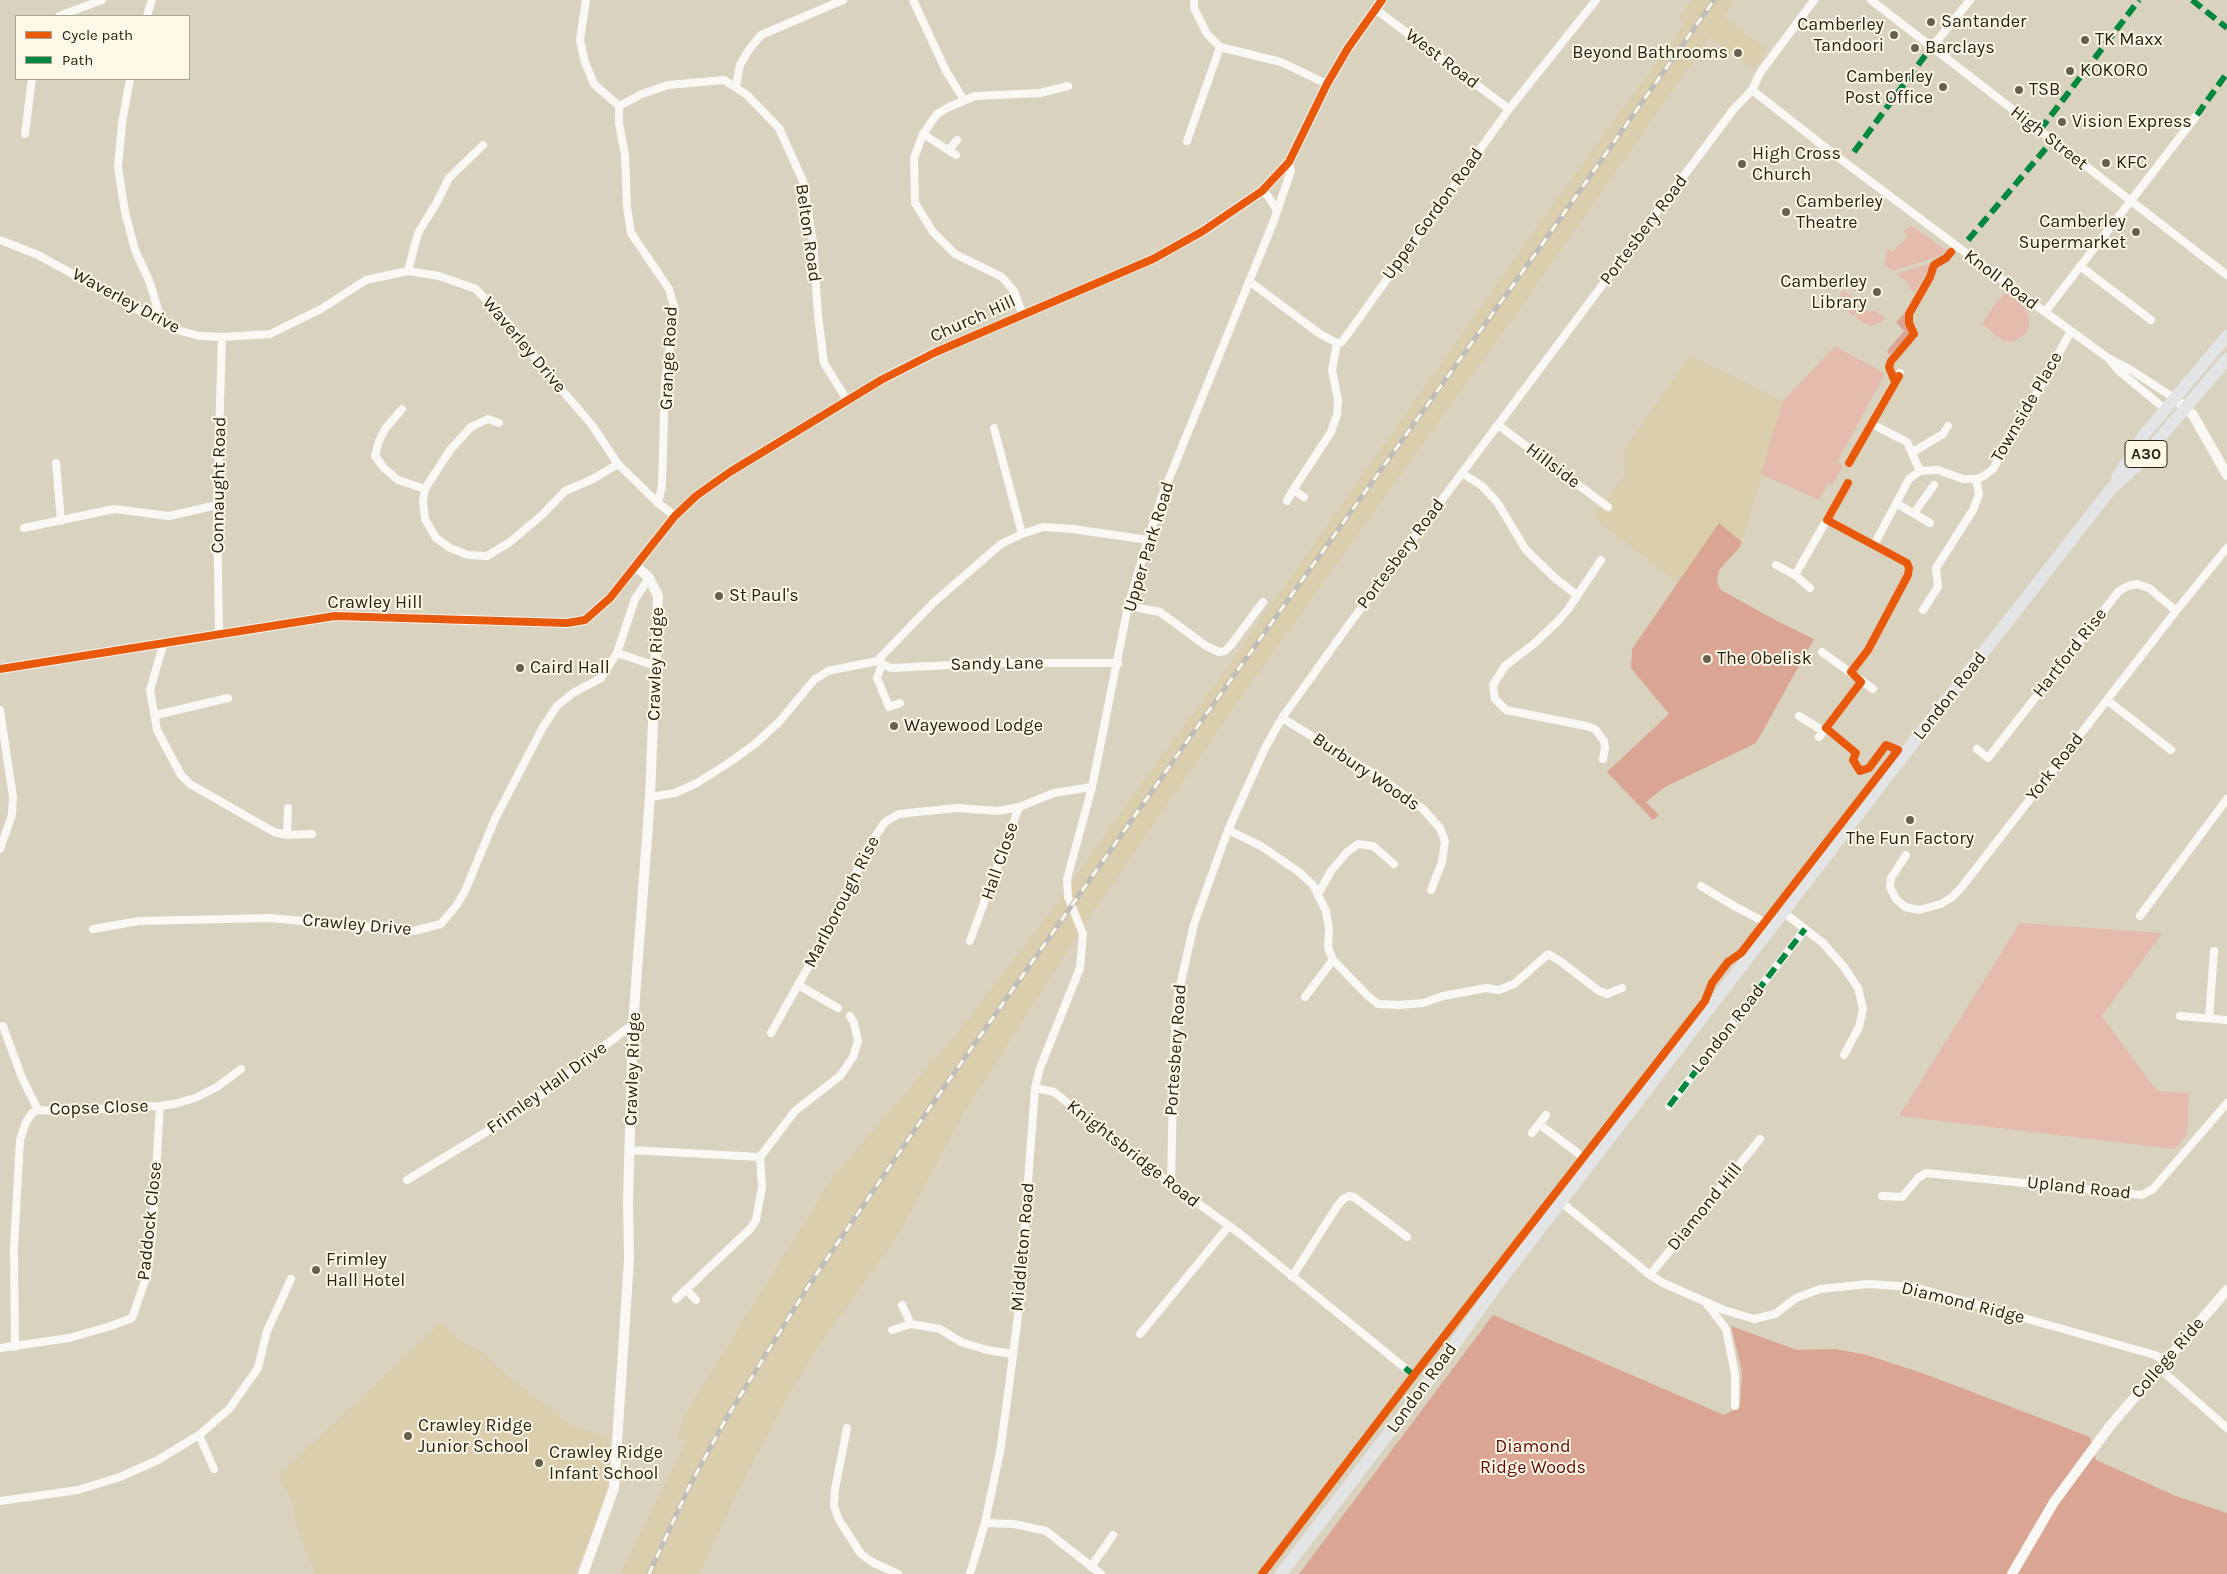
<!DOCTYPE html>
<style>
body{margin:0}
#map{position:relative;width:2227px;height:1574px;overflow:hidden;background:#d9d2be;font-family:Karla,sans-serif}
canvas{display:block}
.legend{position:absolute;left:15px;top:15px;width:175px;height:65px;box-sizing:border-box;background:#fef8e9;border:1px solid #a9a394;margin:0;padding:6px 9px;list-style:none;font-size:15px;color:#292315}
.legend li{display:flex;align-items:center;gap:10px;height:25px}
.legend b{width:25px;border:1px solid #a9a394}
</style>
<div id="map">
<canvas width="2227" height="1574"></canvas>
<ul class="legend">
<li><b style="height:6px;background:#e8590c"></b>Cycle path</li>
<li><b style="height:6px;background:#00873e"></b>Path</li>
</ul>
</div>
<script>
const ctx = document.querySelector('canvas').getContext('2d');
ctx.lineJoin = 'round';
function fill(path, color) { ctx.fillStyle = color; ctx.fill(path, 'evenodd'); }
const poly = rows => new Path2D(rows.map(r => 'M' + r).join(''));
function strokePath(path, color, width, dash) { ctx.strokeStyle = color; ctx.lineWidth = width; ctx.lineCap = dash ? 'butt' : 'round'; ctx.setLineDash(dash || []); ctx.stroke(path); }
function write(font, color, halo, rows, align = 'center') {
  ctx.font = font + ' Karla,sans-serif'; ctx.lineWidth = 4; ctx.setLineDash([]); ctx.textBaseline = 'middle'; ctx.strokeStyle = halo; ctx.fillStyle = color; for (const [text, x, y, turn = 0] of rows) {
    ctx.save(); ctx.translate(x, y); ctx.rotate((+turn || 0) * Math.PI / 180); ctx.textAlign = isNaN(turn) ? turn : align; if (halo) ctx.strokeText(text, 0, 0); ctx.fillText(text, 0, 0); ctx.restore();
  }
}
fill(poly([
 [1692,0,1735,0,1724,17,1767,50,1754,69,1710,37,1514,317,1251,683,1084,925,1082,922,1078,927,1079,933,965,1111,898,1235,818,1347,783,1405,737,1493,699,1574,620,1574,687,1440,676,1439,685,1414,831,1180,960,1030,1064,894,1115,820,1229,665,1539,224,1685,23,1679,17],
 [1690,355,1783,401,1742,542,1719,523,1678,583,1593,517,1625,475,1624,450],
 [441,1323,458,1339,482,1352,507,1376,573,1426,609,1437,607,1489,601,1511,575,1574,315,1574,295,1522,294,1506,278,1476]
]), '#daceac');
fill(poly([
 [1912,226,1946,250,1940,256,1892,271,1885,265,1887,248,1892,252,1908,237,1903,231],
 [1933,263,1914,292,1909,288,1911,285,1896,274],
 [1842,290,1853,297,1860,307,1853,316,1842,305,1840,296],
 [2004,294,2008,294,2022,304,2029,316,2029,328,2026,334,2013,342,2003,341,1982,324,1997,301],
 [1862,308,1869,312,1875,310,1884,317,1883,321,1871,326,1862,322,1855,317],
 [1835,346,1885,374,1837,462,1843,466,1832,485,1828,483,1819,500,1761,474,1783,401],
 [2020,923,2162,933,2102,1016,2153,1086,2158,1091,2189,1093,2187,1135,2174,1149,1899,1116]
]), '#e4bbac');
fill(poly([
 [1906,312,1908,321,1913,327,1912,333,1889,355,1887,351,1904,331,1896,322],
 [1719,523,1742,542,1740,547,1719,570,1717,583,1721,590,1775,620,1814,639,1756,743,1665,787,1646,802,1659,815,1653,820,1607,772,1669,714,1631,668,1632,649],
 [1493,1315,1724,1415,1740,1406,1742,1371,1731,1326,1797,1350,1835,1349,1867,1355,1925,1374,2090,1437,2096,1460,2176,1496,2227,1513,2227,1574,1299,1574]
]), '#dba594');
strokePath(poly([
 [586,0,580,40,585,62,594,84,619,106],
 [913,0,946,71,964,100],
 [1194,0,1194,8,1207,34,1220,47,1281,62,1327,84],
 [1871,0,2227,275],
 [1375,9,1509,109],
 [59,16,102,0],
 [147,16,152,0],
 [1932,47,1970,0],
 [130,79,122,123,118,167,125,212,135,250,150,283,162,323],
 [736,86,740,65,748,51,761,35,843,0],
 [1752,90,1835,155,2045,312,2108,358,2131,370,2174,398],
 [619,106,642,94,668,85,724,80,747,95,779,128,803,181,813,242,818,315,824,363,847,400],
 [619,106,619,123,625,155,627,207,631,233,669,289,675,310,665,382,662,486,658,503],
 [25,134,32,79],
 [923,134,956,155],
 [1187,141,1220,47],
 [949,150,957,140],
 [1277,211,1291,171,1289,162],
 [0,240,38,255,162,323,181,331,199,336,222,337,270,334,321,309,366,280,408,271,439,276,476,289,510,325,543,368,592,425,618,464,658,503,675,516],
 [2080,266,2151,320],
 [408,271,418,233,437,202,449,178,483,145],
 [1249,281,1320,334,1337,343,1342,342,1509,109,1596,0],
 [2045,312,2197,115],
 [1022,313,1014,291,1002,277,955,254,933,232,915,203,914,158,923,134,937,114,949,107,975,96,1040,93,1068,86],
 [2109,359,2119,371,2165,409],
 [402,409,385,429,379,441,375,456,384,468,398,480,425,489],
 [499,423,488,419,471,427,450,450,425,489,423,501,425,519,436,538,450,548,468,555,487,556,510,542,542,515,565,491,593,479,618,464],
 [1872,424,1907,442,1920,471],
 [1498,425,1608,507],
 [994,428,1022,534],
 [1913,452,1943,434,1948,426],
 [56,463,61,521],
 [1849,463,1900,373],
 [1462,473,1482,486,1497,502,1526,550,1556,579,1577,595],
 [1293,490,1331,432,1337,415,1338,400,1332,370,1337,343],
 [1287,501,1293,490,1304,497],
 [1896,503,1930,523],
 [1914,513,1934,485],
 [1827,520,1907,563,1909,568,1908,575,1868,650,1851,672],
 [24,528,114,509,169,516,217,505],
 [1874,545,1909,479,1920,471,1938,470,1963,479,1976,479,1984,476,1994,468,2008,439,2034,398,2071,331],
 [1601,560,1569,608,1558,621,1535,643,1505,666,1493,685,1495,699,1506,710,1586,726,1595,729,1604,741,1605,748,1603,759],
 [1776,565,1795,575,1810,588],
 [1795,575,1848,483],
 [1128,606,1160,612,1206,646,1219,652,1225,651,1231,645,1263,602],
 [1923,610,1938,587,1936,568,1973,510,1979,494,1976,479],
 [219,634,217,505,222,337],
 [164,642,150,690,157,730,181,775,190,784,274,832,287,835,312,834],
 [1822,652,1873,689],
 [617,653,656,666],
 [877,661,891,668,993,663,1118,663],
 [882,664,877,678,889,707,900,703],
 [2107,700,2171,750],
 [0,710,13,797,12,815,0,849],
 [156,715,228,698],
 [1799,716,1823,731],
 [1282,718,1382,779,1423,809,1440,828,1445,841,1442,862,1431,890],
 [1826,728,1856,753],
 [1819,737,1861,682],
 [1977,749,1988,758,2119,591,2128,586,2137,584,2149,588,2176,611],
 [650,797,675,793,697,783,730,762,755,744,779,722,814,680,828,671,877,661,933,603,1001,544,1022,534,1043,527,1073,529,1148,540],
 [1228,830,1261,846,1299,872,1313,885,1326,911,1329,929,1328,948,1333,960,1367,995,1378,1004,1399,1005,1423,1003,1443,996,1486,988,1499,990,1514,984,1548,954,1560,961,1599,991,1607,994,1622,988],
 [287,835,288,808],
 [1906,855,1891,878,1890,887,1896,899,1905,907,1919,910,1941,904,1952,897,1961,888,2176,611,2227,548],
 [1701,886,1734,906,1772,926],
 [1318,894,1331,871,1347,852,1358,844,1373,846,1394,864],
 [1783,912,1823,943,1844,967,1858,988,1863,1009,1859,1027,1844,1055],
 [2140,916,2227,799],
 [93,929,139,921,270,918,413,931,441,924,456,906,465,891,495,819,543,727,557,706,573,693,601,678,617,653,635,599,649,578],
 [970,941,1019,807],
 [798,985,838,1008],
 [1305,997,1333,960],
 [2180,1016,2227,1020],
 [2209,1018,2214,951],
 [3,1026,22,1078,38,1110,53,1111,160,1106,174,1104,195,1098,217,1087,241,1069],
 [771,1033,833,923,868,847,885,822,899,814,917,812,957,808,998,811,1019,807,1054,793,1092,787],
 [1035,1088,1054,1092,1133,1156,1243,1236,1405,1368],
 [1669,1106,1805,929],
 [1539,1124,1591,1163],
 [1532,1133,1546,1115],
 [630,1150,760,1157],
 [407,1180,519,1112,633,1024],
 [1171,1183,1174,1042,1178,995,1194,924,1228,830,1265,748,1282,718,1350,623,1733,110,1752,90,1760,73,1814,0],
 [1882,1196,1902,1197,1918,1178,1926,1173,2142,1195,2153,1189,2227,1103],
 [1561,1202,1650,1275,1663,1283,1724,1310,1754,1319,1775,1314,1796,1298,1820,1289,1868,1284,1914,1287,2155,1355,2165,1361],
 [1650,1275,1760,1139],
 [1292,1277,1336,1208,1343,1199,1349,1196,1354,1197,1407,1237],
 [686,1289,696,1300],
 [676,1299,750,1229,756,1220,762,1187,760,1157,795,1111,840,1076,853,1057,858,1041,854,1023,850,1016],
 [1707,1304,1726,1329,1735,1374,1735,1406],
 [902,1305,911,1324],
 [892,1330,911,1324,940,1329,961,1342,987,1350,1013,1354],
 [1140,1334,1228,1227],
 [15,1347,14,1247,20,1140,26,1122,32,1113,38,1110],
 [0,1348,69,1338,111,1326,132,1318,147,1275,152,1237,160,1106],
 [2159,1368,2227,1428],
 [847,1428,835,1489,834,1506,839,1520,861,1554,874,1563,898,1574],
 [199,1435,214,1469],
 [0,1501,78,1490,120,1477,158,1460,199,1435,229,1409,258,1368,267,1331,291,1279],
 [985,1523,1014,1524,1046,1531,1101,1574],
 [1091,1567,1113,1535],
 [970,1574,985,1523,1000,1452,1008,1394,1018,1316,1035,1088,1040,1068,1080,968,1083,934,1068,897,1067,879,1092,787,1128,606,1148,540,1162,496,1275,218,1277,211,1268,196,1262,191]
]), '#f9f8f5', 8);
strokePath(poly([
 [2174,398,2193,415,2227,475],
 [0,669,335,616,567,623,585,620,610,598,675,516,696,496,730,472,881,380,936,352,1153,259,1203,231,1262,191,1289,162,1327,84,1348,48,1382,0],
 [583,1574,614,1488,629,1259,628,1201,633,1024,650,797,658,596,649,578,636,566],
 [2012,1574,2054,1502,2110,1426,2227,1290]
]), '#f9f8f5', 10);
strokePath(poly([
 [2117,478,2144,435,2227,336],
 [1281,1574,1424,1387,1496,1286,1926,726,2111,489,2136,466,2227,359]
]), '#e3e4e6', 12);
const rail = poly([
 [649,1574,689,1487,727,1417,809,1285,933,1103,1190,737,1543,243,1714,0]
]);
strokePath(rail, '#c0beb9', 5);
strokePath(rail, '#fef8e9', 3, [9]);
strokePath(poly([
 [2192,0,2227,28],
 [2197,115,2227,73],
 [2040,130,2139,0],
 [1854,152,1927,53],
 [1968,240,2053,140],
 [1669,1106,1805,929],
 [1405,1368,1414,1375]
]), '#00873e', 6, [12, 6]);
strokePath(poly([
 [1895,382,1889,367,1891,361,1914,334,1909,323,1909,314,1930,277,1934,265,1946,258,1951,252],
 [1849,463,1899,376],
 [0,669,335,616,567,623,585,620,610,598,675,516,696,496,730,472,881,380,936,352,1153,259,1203,231,1262,191,1289,162,1327,84,1348,48,1382,0],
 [1262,1574,1414,1375,1705,1001,1712,983,1728,962,1741,953,1898,750,1886,745,1869,768,1860,771,1853,760,1856,753,1826,728,1861,682,1851,672,1868,650,1908,575,1909,568,1907,563,1827,520,1848,483]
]), '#e8590c', 8);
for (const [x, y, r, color] of [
 [1931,22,5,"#676050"],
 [1894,35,5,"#676050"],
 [2085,40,5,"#676050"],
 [1915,48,5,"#676050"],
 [1738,53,5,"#676050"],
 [2070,71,5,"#676050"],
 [1943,87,5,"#676050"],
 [2019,90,5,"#676050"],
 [2062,122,5,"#676050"],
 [2106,163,5,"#676050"],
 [1742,164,5,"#676050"],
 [1786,212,5,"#676050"],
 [2136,232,5,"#676050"],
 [1877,292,5,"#676050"],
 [719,596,5,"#676050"],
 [1707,659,5,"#676050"],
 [520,668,5,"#676050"],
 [894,726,5,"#676050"],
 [1910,820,5,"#676050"],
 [316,1270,5,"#676050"],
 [408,1436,5,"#676050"],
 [539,1463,5,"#676050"]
]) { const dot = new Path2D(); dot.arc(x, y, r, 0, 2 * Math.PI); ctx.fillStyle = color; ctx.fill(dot); strokePath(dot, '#fef8e9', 2); }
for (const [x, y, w] of [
 [2146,454,42]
]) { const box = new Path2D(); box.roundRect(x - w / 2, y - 13.5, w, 27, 4); ctx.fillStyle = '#fef8e9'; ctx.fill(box); strokePath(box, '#292315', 1); }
write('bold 16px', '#292315', null, [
 ["A30",2146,454]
]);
write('18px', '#292315', '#fef8e9', [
 ["Santander",1941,22],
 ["Camberley",1884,25,"right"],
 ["Tandoori",1884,46,"right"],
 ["TK Maxx",2095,40],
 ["Barclays",1925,48],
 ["Beyond Bathrooms",1728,53,"right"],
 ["KOKORO",2080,71],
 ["Camberley",1933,77,"right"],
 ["Post Office",1933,98,"right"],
 ["TSB",2029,90],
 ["Vision Express",2072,122],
 ["High Cross",1752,154],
 ["Church",1752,175],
 ["KFC",2116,163],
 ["Camberley",1796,202],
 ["Theatre",1796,223],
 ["Camberley",2126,222,"right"],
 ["Supermarket",2126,243,"right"],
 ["Camberley",1867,282,"right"],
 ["Library",1867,303,"right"],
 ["St Paul's",729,596],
 ["The Obelisk",1717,659],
 ["Caird Hall",530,668],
 ["Wayewood Lodge",904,726],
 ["The Fun Factory",1910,839,"center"],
 ["Frimley",326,1260],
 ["Hall Hotel",326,1281],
 ["Crawley Ridge",418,1426],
 ["Junior School",418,1447],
 ["Crawley Ridge",549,1453],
 ["Infant School",549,1474]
], 'left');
write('18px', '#292315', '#fef8e9', [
 ["West Road",1442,59,37],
 ["High Street",2049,138,38],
 ["Upper Gordon Road",1433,214,-54],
 ["Portesbery Road",1644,230,-53],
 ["Belton Road",808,233,82],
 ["Knoll Road",2001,280,37],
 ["Waverley Drive",126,301,28],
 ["Church Hill",973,319,-24],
 ["Waverley Drive",524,345,50],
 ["Grange Road",669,358,-87],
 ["Townside Place",2027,407,-60],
 ["Hillside",1553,466,37],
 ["Connaught Road",219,485,-89],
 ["Upper Park Road",1149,547,-73],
 ["Portesbery Road",1401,554,-53],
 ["Crawley Hill",375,603],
 ["Hartford Rise",2070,653,-52],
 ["Crawley Ridge",656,664,-88],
 ["Sandy Lane",997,664,-1],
 ["London Road",1950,696,-52],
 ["York Road",2055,767,-52],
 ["Burbury Woods",1366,772,34],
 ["Hall Close",1000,861,-71],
 ["Marlborough Rise",842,902,-63],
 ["Crawley Drive",357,925,5],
 ["London Road",1728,1029,-52],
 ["Portesbery Road",1176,1050,-86],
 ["Crawley Ridge",633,1069,-88],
 ["Frimley Hall Drive",547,1088,-36],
 ["Copse Close",99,1108,-2],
 ["Knightsbridge Road",1133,1154,38],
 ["Upland Road",2079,1188,6],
 ["Diamond Hill",1705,1207,-51],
 ["Paddock Close",150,1221,-84],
 ["Middleton Road",1023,1247,-85],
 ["Diamond Ridge",1963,1303,14],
 ["College Ride",2168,1358,-49],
 ["London Road",1422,1388,-54]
]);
write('18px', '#5f0a04', '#fef8e9', [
 ["Diamond",1533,1447],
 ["Ridge Woods",1533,1468]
]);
</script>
